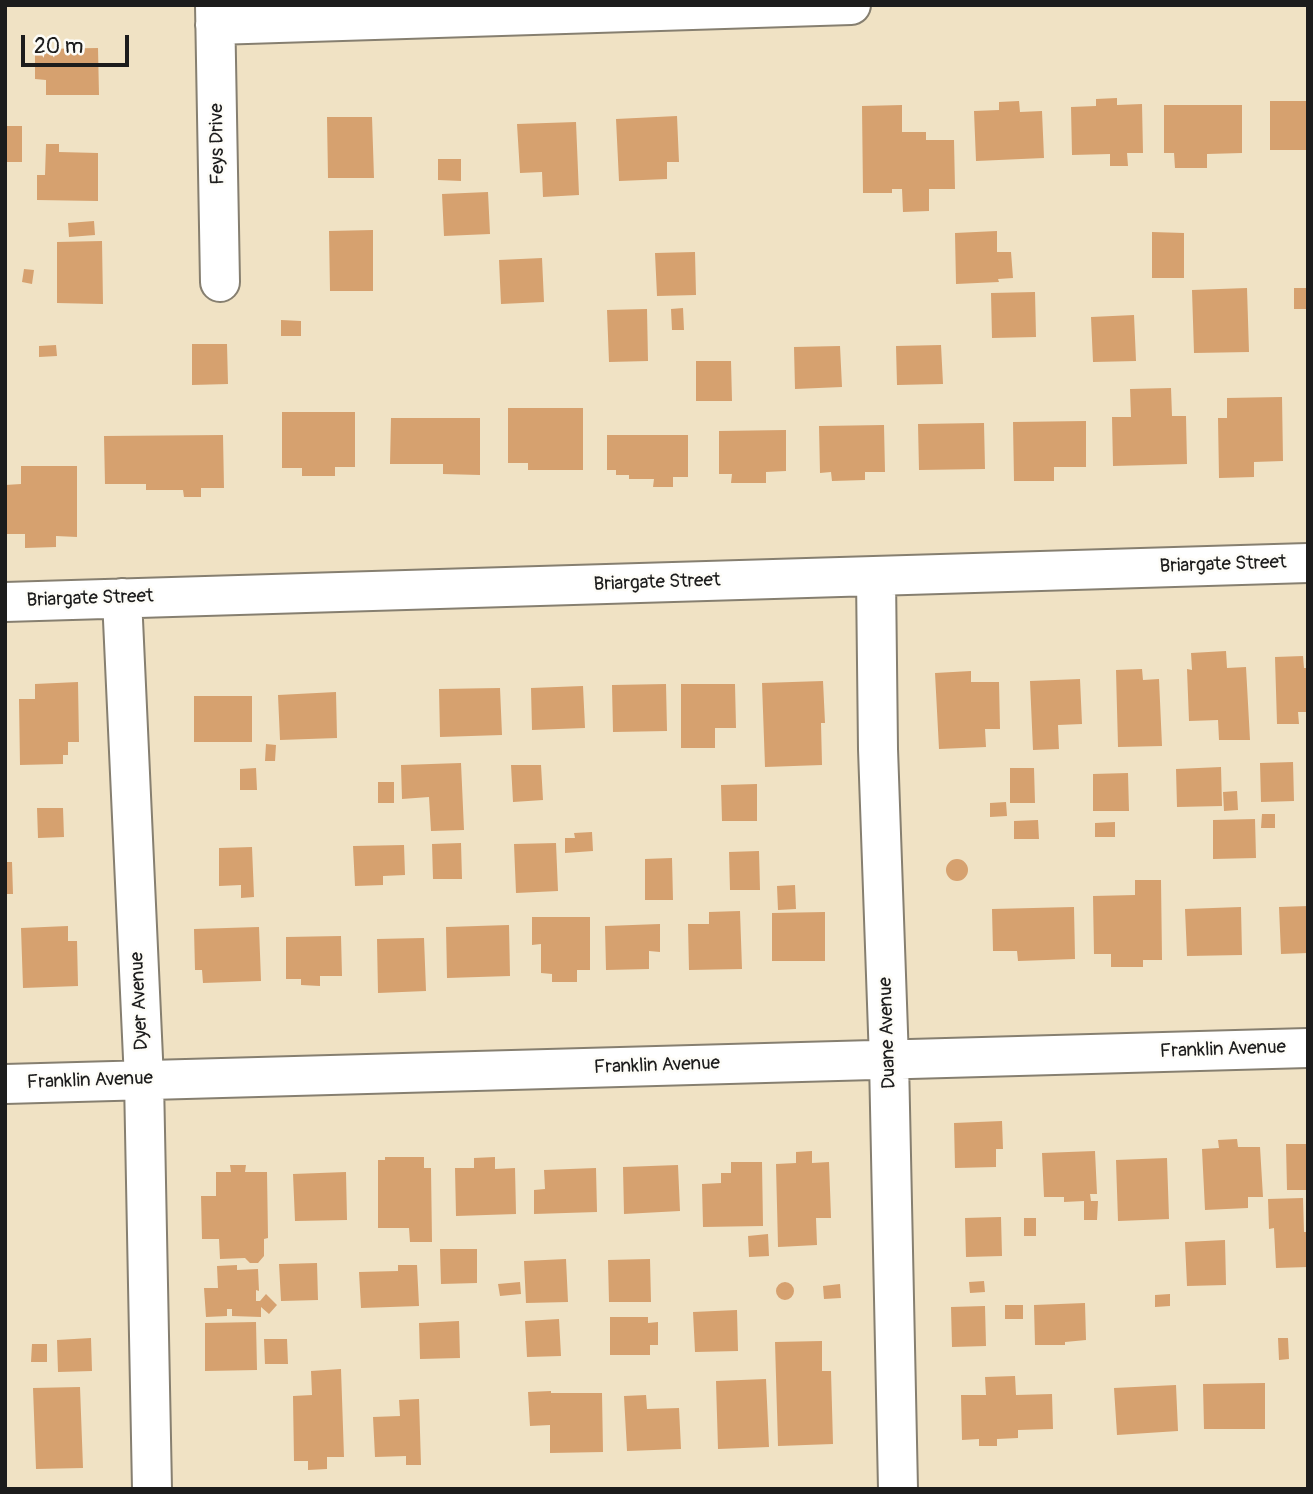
<!DOCTYPE html>
<style>
body{margin:0}
#map{position:relative;width:1313px;height:1494px;overflow:hidden;background:#f0e2c4;font-family:Pangolin,sans-serif}
canvas{display:block}
.frame{position:absolute;inset:0;border:7px solid #1c1c1c;pointer-events:none}
.scale{position:absolute;left:21px;top:35px;width:108px;height:32px;box-sizing:border-box;border:4px solid #1c1c1c;border-top:0;padding-left:9px;font-size:21px;line-height:24px;white-space:nowrap;color:#1c1c1c;-webkit-text-stroke:5px #fdfcf7;paint-order:stroke}
</style>
<div id="map">
<canvas width="1313" height="1494"></canvas>
<div class="frame"></div>
<div class="scale">20 m</div>
</div>
<script>
const ctx = document.querySelector('canvas').getContext('2d');
ctx.lineJoin = 'round';
function fill(path, color) { ctx.fillStyle = color; ctx.fill(path, 'evenodd'); }
const poly = rows => new Path2D(rows.map(r => 'M' + r).join(''));
function strokePath(path, color, width, dash) { ctx.strokeStyle = color; ctx.lineWidth = width; ctx.lineCap = dash ? 'butt' : 'round'; ctx.setLineDash(dash || []); ctx.stroke(path); }
function write(font, color, halo, rows, align = 'center') {
  ctx.font = font + ' Pangolin,sans-serif'; ctx.lineWidth = 5; ctx.setLineDash([]); ctx.textBaseline = 'middle'; ctx.strokeStyle = halo; ctx.fillStyle = color; for (const [text, x, y, turn = 0] of rows) {
    ctx.save(); ctx.translate(x, y); ctx.rotate((+turn || 0) * Math.PI / 180); ctx.textAlign = isNaN(turn) ? turn : align; if (halo) ctx.strokeText(text, 0, 0); ctx.fillText(text, 0, 0); ctx.restore();
  }
}
fill(poly([
 [98,48,99,95,46,95,46,80,35,79,35,49],
 [1117,98,1117,105,1142,104,1143,153,1127,153,1128,166,1110,166,1110,154,1072,155,1071,107,1096,106,1096,99],
 [1019,101,1020,112,1042,111,1044,158,976,161,974,111,999,110,999,102],
 [1270,101,1308,101,1308,150,1270,150],
 [902,105,902,132,926,132,926,140,954,140,955,189,929,189,929,211,903,212,902,189,892,189,892,193,863,193,862,106],
 [1164,105,1242,105,1242,153,1207,154,1207,168,1175,168,1174,153,1164,153],
 [677,116,679,162,667,162,667,179,619,181,616,119],
 [327,117,372,117,374,178,328,178],
 [576,122,579,195,543,197,542,172,520,173,517,124],
 [5,126,22,126,22,162,5,162],
 [46,144,59,144,59,152,98,153,98,201,37,200,37,175,45,175],
 [438,159,461,159,461,181,438,180],
 [488,192,490,234,444,236,442,194],
 [94,221,95,235,69,237,68,223],
 [373,230,373,291,330,291,329,231],
 [997,231,997,252,1011,252,1013,278,998,279,999,282,956,284,955,233],
 [1152,232,1184,233,1184,278,1152,278],
 [102,241,103,304,57,303,57,242],
 [695,252,696,295,657,296,655,253],
 [542,258,544,302,501,304,499,260],
 [24,269,34,270,32,284,22,282],
 [1247,288,1249,352,1194,353,1192,290],
 [1294,288,1308,288,1308,309,1294,309],
 [1035,292,1036,337,992,338,991,293],
 [683,308,684,330,672,330,671,309],
 [647,309,648,361,609,362,607,310],
 [1134,315,1136,361,1093,362,1091,317],
 [281,320,301,321,301,336,281,336],
 [192,344,227,344,228,384,192,385],
 [56,345,57,356,39,357,39,346],
 [941,345,943,384,897,385,896,346],
 [840,346,842,387,795,389,794,347],
 [696,361,731,361,732,401,696,401],
 [1171,388,1172,416,1186,416,1187,464,1113,466,1112,417,1131,417,1130,389],
 [1282,397,1283,461,1254,462,1254,477,1219,478,1218,418,1227,418,1227,398],
 [508,408,583,408,583,470,528,470,528,463,508,463],
 [282,412,355,412,355,467,335,467,335,476,302,476,302,468,282,468],
 [391,418,480,418,480,475,443,474,443,464,390,464],
 [1086,421,1086,467,1054,467,1054,481,1014,481,1013,422],
 [984,423,985,469,919,470,918,424],
 [884,425,885,472,865,472,865,480,832,481,831,472,820,473,819,426],
 [786,430,786,471,766,472,766,483,731,483,732,474,719,474,719,431],
 [223,435,224,488,201,488,201,497,184,497,183,490,146,490,146,484,105,484,104,436],
 [607,435,688,435,688,477,673,477,673,487,653,487,654,479,629,479,629,475,616,475,616,470,607,470],
 [21,466,77,466,77,537,56,536,56,547,25,548,25,534,5,534,5,485,21,484],
 [1226,651,1227,668,1246,667,1250,740,1219,740,1218,720,1189,721,1187,669,1192,670,1191,653],
 [1303,656,1304,668,1308,668,1308,712,1298,712,1299,724,1277,724,1275,657],
 [1142,669,1143,680,1159,679,1162,746,1118,747,1116,670],
 [971,671,971,682,999,682,1000,729,985,729,986,747,939,749,935,673],
 [1080,679,1082,724,1058,725,1059,749,1033,750,1030,681],
 [823,681,825,723,821,723,822,765,765,767,762,683],
 [78,682,79,742,68,742,68,755,63,755,63,764,20,765,19,699,35,699,35,684],
 [666,684,667,731,613,732,612,685],
 [681,684,735,684,736,728,715,728,715,748,681,748],
 [583,686,585,728,532,730,531,688],
 [500,688,502,735,440,737,439,689],
 [336,692,337,738,280,740,278,695],
 [194,696,252,696,252,742,194,742],
 [266,744,276,745,275,761,265,761],
 [1293,762,1294,801,1261,802,1260,763],
 [461,763,464,830,431,831,429,797,402,799,401,765],
 [511,765,541,765,543,800,513,802],
 [1221,767,1222,806,1177,807,1176,769],
 [256,768,257,790,240,790,240,769],
 [1010,768,1034,768,1035,803,1010,803],
 [1128,773,1129,811,1093,811,1093,774],
 [378,782,394,782,394,803,378,803],
 [757,784,757,821,722,821,721,785],
 [1237,791,1238,810,1224,811,1223,792],
 [1006,802,1007,816,990,817,990,803],
 [37,808,63,808,64,837,38,838],
 [1262,814,1275,814,1275,828,1261,828],
 [1255,819,1256,858,1213,859,1213,820],
 [1038,820,1039,839,1014,839,1014,821],
 [1115,822,1115,837,1095,837,1095,823],
 [592,832,593,851,565,853,565,838,575,838,574,833],
 [461,843,462,879,433,879,432,844],
 [556,843,558,891,516,893,514,844],
 [404,845,405,875,383,876,383,885,355,886,353,846],
 [252,847,254,897,241,898,241,885,219,886,219,848],
 [759,851,760,890,730,890,729,852],
 [672,858,673,900,645,900,645,859],
 '946 870a11 11 0 1 1 22 0a11 11 0 1 1-22 0Z',
 [5,862,12,862,13,894,5,894],
 [1135,880,1161,880,1162,960,1143,960,1143,967,1111,967,1111,954,1094,954,1093,896,1135,895],
 [795,885,796,909,778,910,777,886],
 [1308,906,1308,953,1281,954,1279,907],
 [1074,907,1075,959,1018,961,1017,951,993,951,992,909],
 [1241,907,1242,955,1187,956,1185,909],
 [740,911,742,969,689,970,688,924,709,924,709,912],
 [825,912,825,961,772,961,772,913],
 [532,917,590,917,590,970,577,970,577,982,552,982,552,974,541,973,541,944,532,945],
 [660,924,660,952,649,951,649,969,606,970,605,926],
 [509,925,510,976,447,978,446,927],
 [68,926,68,941,77,941,78,986,23,988,21,928],
 [259,927,261,981,203,983,202,970,195,970,194,929],
 [341,936,342,976,320,976,320,986,301,985,301,979,286,979,286,937],
 [424,938,426,991,378,993,377,939],
 [1002,1121,1003,1149,996,1149,996,1167,955,1168,954,1123],
 [1237,1139,1238,1147,1260,1147,1263,1197,1248,1197,1248,1208,1205,1210,1202,1149,1219,1148,1218,1140],
 [1286,1144,1308,1144,1308,1190,1287,1190],
 [812,1151,812,1163,829,1162,831,1218,816,1218,817,1245,778,1247,776,1164,796,1163,796,1152],
 [1095,1151,1097,1194,1090,1194,1091,1201,1098,1201,1097,1220,1084,1220,1084,1201,1064,1202,1064,1197,1044,1197,1042,1153],
 [385,1157,424,1157,424,1168,431,1168,432,1242,410,1242,409,1228,378,1228,378,1160,385,1160],
 [495,1157,495,1169,515,1168,516,1214,456,1216,455,1168,474,1168,474,1158],
 [1167,1158,1169,1219,1118,1221,1116,1160],
 [731,1162,762,1162,763,1226,703,1227,702,1184,721,1183,721,1173,731,1173],
 [230,1165,246,1165,245,1172,267,1172,268,1238,264,1239,264,1256,258,1263,250,1263,245,1258,220,1259,219,1239,202,1239,201,1196,216,1196,216,1172,231,1172],
 [678,1165,680,1211,624,1214,623,1167],
 [596,1168,597,1212,534,1214,534,1190,545,1189,544,1170],
 [346,1172,347,1220,295,1221,293,1174],
 [1303,1198,1304,1232,1308,1232,1308,1267,1276,1268,1274,1228,1269,1229,1268,1199],
 [1001,1217,1002,1256,966,1257,965,1218],
 [1024,1218,1036,1218,1036,1236,1024,1236],
 [768,1234,769,1256,749,1257,748,1236],
 [1225,1240,1226,1285,1187,1286,1185,1242],
 [440,1249,477,1249,477,1283,441,1284],
 [566,1259,568,1302,526,1303,524,1261],
 [650,1259,651,1302,609,1302,608,1260],
 [317,1263,318,1300,281,1301,279,1264],
 [237,1265,237,1270,258,1269,259,1291,256,1290,256,1301,260,1301,266,1294,277,1305,269,1314,261,1307,261,1317,232,1316,232,1309,227,1309,227,1316,206,1317,204,1288,218,1288,217,1266],
 [398,1265,417,1265,419,1306,361,1308,359,1272,398,1271],
 [984,1281,985,1292,970,1293,969,1282],
 [520,1282,521,1294,500,1296,498,1284],
 '776 1291a9 9 0 1 1 18 0a9 9 0 1 1-18 0Z',
 [840,1284,841,1298,824,1299,823,1286],
 [1170,1294,1170,1306,1155,1307,1155,1295],
 [1085,1303,1086,1340,1065,1342,1065,1345,1035,1345,1034,1305],
 [1005,1305,1023,1305,1023,1319,1005,1319],
 [985,1306,986,1346,952,1347,951,1307],
 [737,1310,738,1351,695,1352,693,1312],
 [610,1317,648,1317,648,1323,658,1322,658,1345,650,1345,650,1355,610,1355],
 [559,1319,561,1356,527,1357,525,1321],
 [459,1321,460,1358,420,1359,419,1323],
 [256,1322,257,1370,205,1371,205,1323],
 [91,1338,92,1371,58,1372,57,1340],
 [1278,1338,1288,1338,1289,1359,1279,1360],
 [264,1339,287,1339,288,1364,265,1364],
 [822,1341,822,1371,831,1371,833,1444,778,1446,775,1342],
 [32,1344,47,1344,47,1362,31,1362],
 [341,1369,344,1457,327,1457,327,1469,308,1470,308,1461,294,1461,293,1396,312,1395,311,1371],
 [1015,1376,1016,1395,1052,1394,1053,1429,1018,1430,1018,1438,997,1439,997,1446,979,1446,979,1439,962,1440,961,1395,986,1395,985,1377],
 [766,1379,769,1447,718,1449,716,1381],
 [1265,1383,1265,1429,1204,1429,1203,1384],
 [1176,1385,1178,1431,1117,1435,1114,1388],
 [80,1387,83,1468,36,1469,33,1388],
 [551,1391,551,1393,602,1393,603,1452,550,1453,550,1425,530,1426,528,1392],
 [646,1395,647,1409,679,1408,681,1449,627,1451,624,1396],
 [419,1399,421,1465,406,1465,406,1456,375,1457,373,1417,400,1416,399,1400]
]), '#d6a16f');
const minor = poly([
 [215,5,220,282],
 [215,25,851,5],
 [876,577,878,749,889,1060,898,1489],
 [122,598,144,1080,152,1489],
 [5,602,1308,563],
 [5,1084,1308,1048]
]);
strokePath(minor, '#867f70', 42);
strokePath(minor, '#fff', 38);
write('19px', '#1c1c1c', '#fdfcf7', [
 ["Feys Drive",218,144,-91],
 ["Briargate Street",1223,565,-2],
 ["Briargate Street",657,583,-2],
 ["Briargate Street",90,599,-2],
 ["Dyer Avenue",140,1001,-93],
 ["Duane Avenue",888,1033,-92],
 ["Franklin Avenue",1223,1050,-2],
 ["Franklin Avenue",657,1066,-2],
 ["Franklin Avenue",90,1081,-2]
]);
</script>
